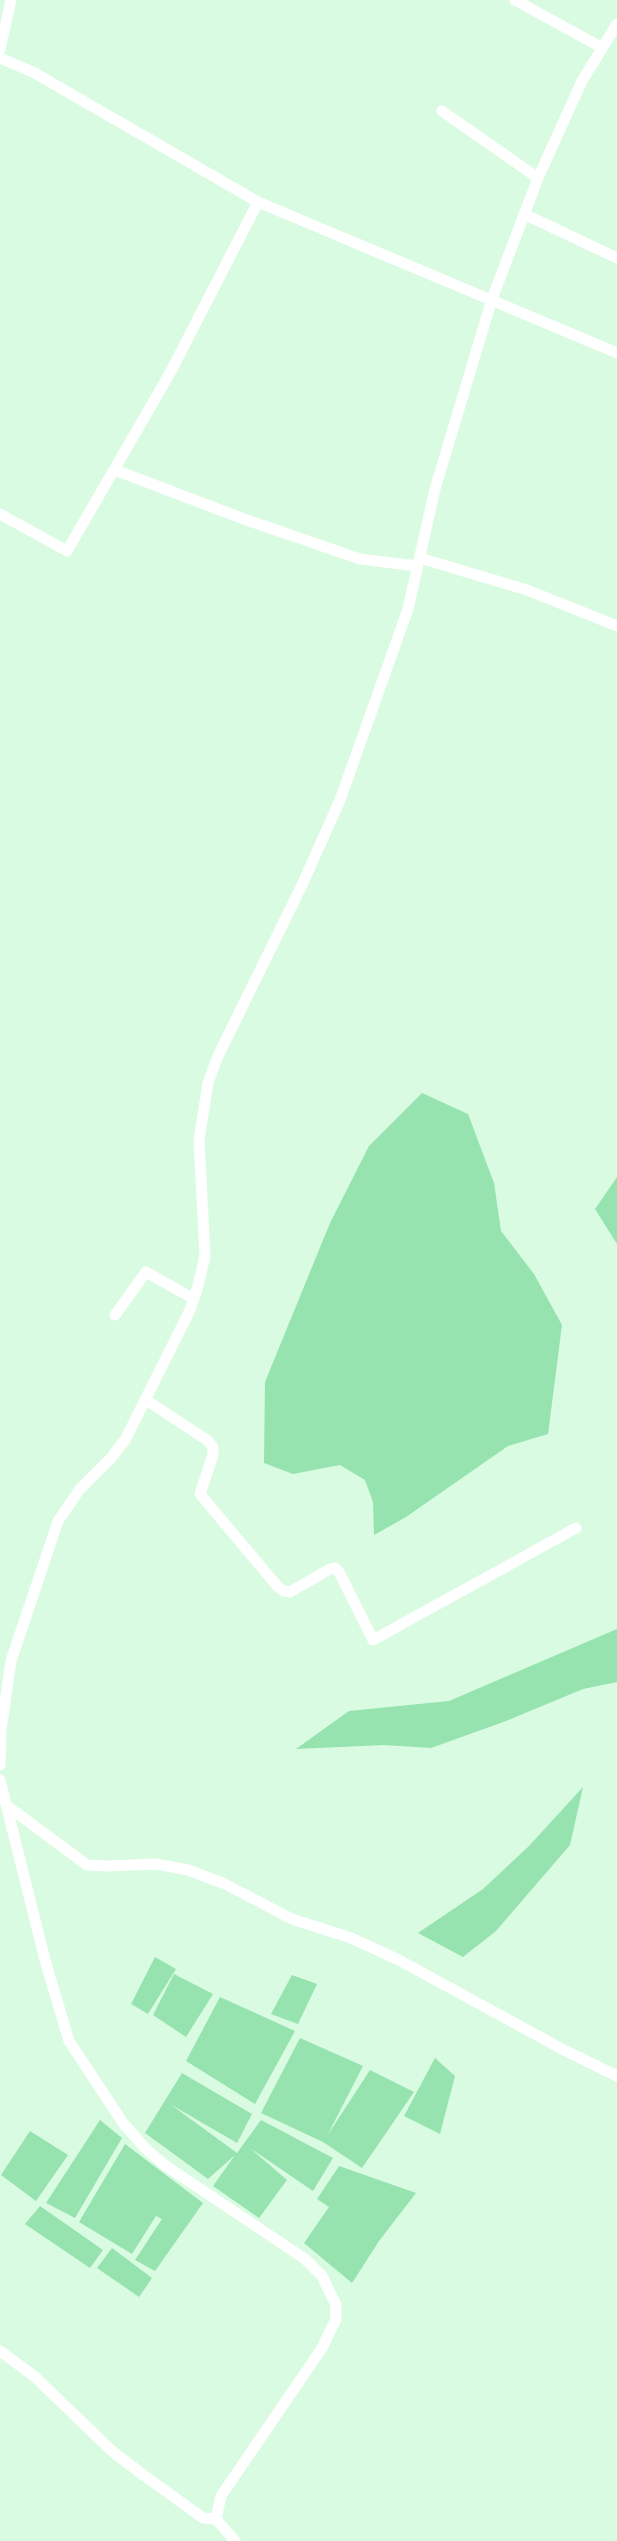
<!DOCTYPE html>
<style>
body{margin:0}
canvas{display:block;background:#d8fbe1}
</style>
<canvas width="617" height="2541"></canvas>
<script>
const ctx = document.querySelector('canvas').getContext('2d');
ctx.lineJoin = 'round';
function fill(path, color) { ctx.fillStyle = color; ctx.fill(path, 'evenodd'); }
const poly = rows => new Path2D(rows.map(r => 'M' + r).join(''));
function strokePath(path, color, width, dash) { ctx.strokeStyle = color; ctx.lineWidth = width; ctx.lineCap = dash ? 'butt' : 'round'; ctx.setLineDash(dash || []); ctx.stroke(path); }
fill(poly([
 [422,1093,468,1114,494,1183,501,1231,534,1274,562,1325,548,1434,508,1446,406,1517,374,1535,373,1502,365,1480,340,1465,293,1474,264,1463,265,1382,330,1223,369,1146],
 [617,1177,617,1244,595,1209],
 [617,1629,617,1682,583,1689,506,1721,431,1748,384,1745,296,1749,349,1711,449,1701],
 [583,1787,570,1845,496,1931,463,1957,418,1933,483,1889,529,1846],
 [155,1957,176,1969,148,2014,131,2004],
 [174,1974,213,1994,186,2037,153,2015],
 [292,1975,317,1984,298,2024,271,2014],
 [220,1997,295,2031,255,2104,186,2061],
 [300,2038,363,2066,327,2136,370,2070,414,2092,362,2168,323,2142,261,2113],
 [435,2058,455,2076,440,2134,404,2116],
 [182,2073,252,2114,237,2143,170,2104,237,2153,261,2120,333,2158,313,2191,250,2148,287,2180,259,2218,213,2186,235,2155,208,2179,145,2133],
 [100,2120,122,2138,75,2218,46,2203],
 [30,2131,68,2155,36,2201,1,2175],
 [125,2144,203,2203,155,2271,135,2260,162,2219,156,2216,132,2254,79,2222],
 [339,2166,416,2193,379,2241,352,2283,304,2243,329,2207,317,2199],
 [40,2206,103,2250,90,2268,25,2224],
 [112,2248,152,2278,139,2297,97,2268]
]), '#96e3af');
strokePath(poly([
 [515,0,601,47],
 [0,49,11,0],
 [0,58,33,72,258,202,617,353],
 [442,111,538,178],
 [524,214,617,258],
 [115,470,244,519,360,559,417,566],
 [0,514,67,551,170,373,258,202],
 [420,558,527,590,617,626],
 [115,1315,146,1272,194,1299],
 [146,1400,207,1440,213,1447,213,1455,200,1494,278,1587,284,1591,290,1592,330,1569,335,1568,339,1572,373,1640,576,1528],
 [0,1765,1,1730,11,1661,58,1521,80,1489,111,1458,125,1440,190,1310,198,1286,205,1256,199,1140,208,1083,217,1058,302,885,340,800,408,609,435,489,492,299,538,178,582,81,617,24],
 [0,1780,45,1960,69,2041,123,2123,146,2149,166,2166,305,2259,322,2276,336,2305,336,2319,322,2348,221,2496,216,2519,235,2541],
 [6,1805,87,1865,108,1866,156,1864,188,1870,225,1884,292,1919,351,1938,399,1960,564,2050,617,2076],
 [0,2351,34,2376,113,2452,142,2474,203,2518,216,2519]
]), '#fff', 11);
</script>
